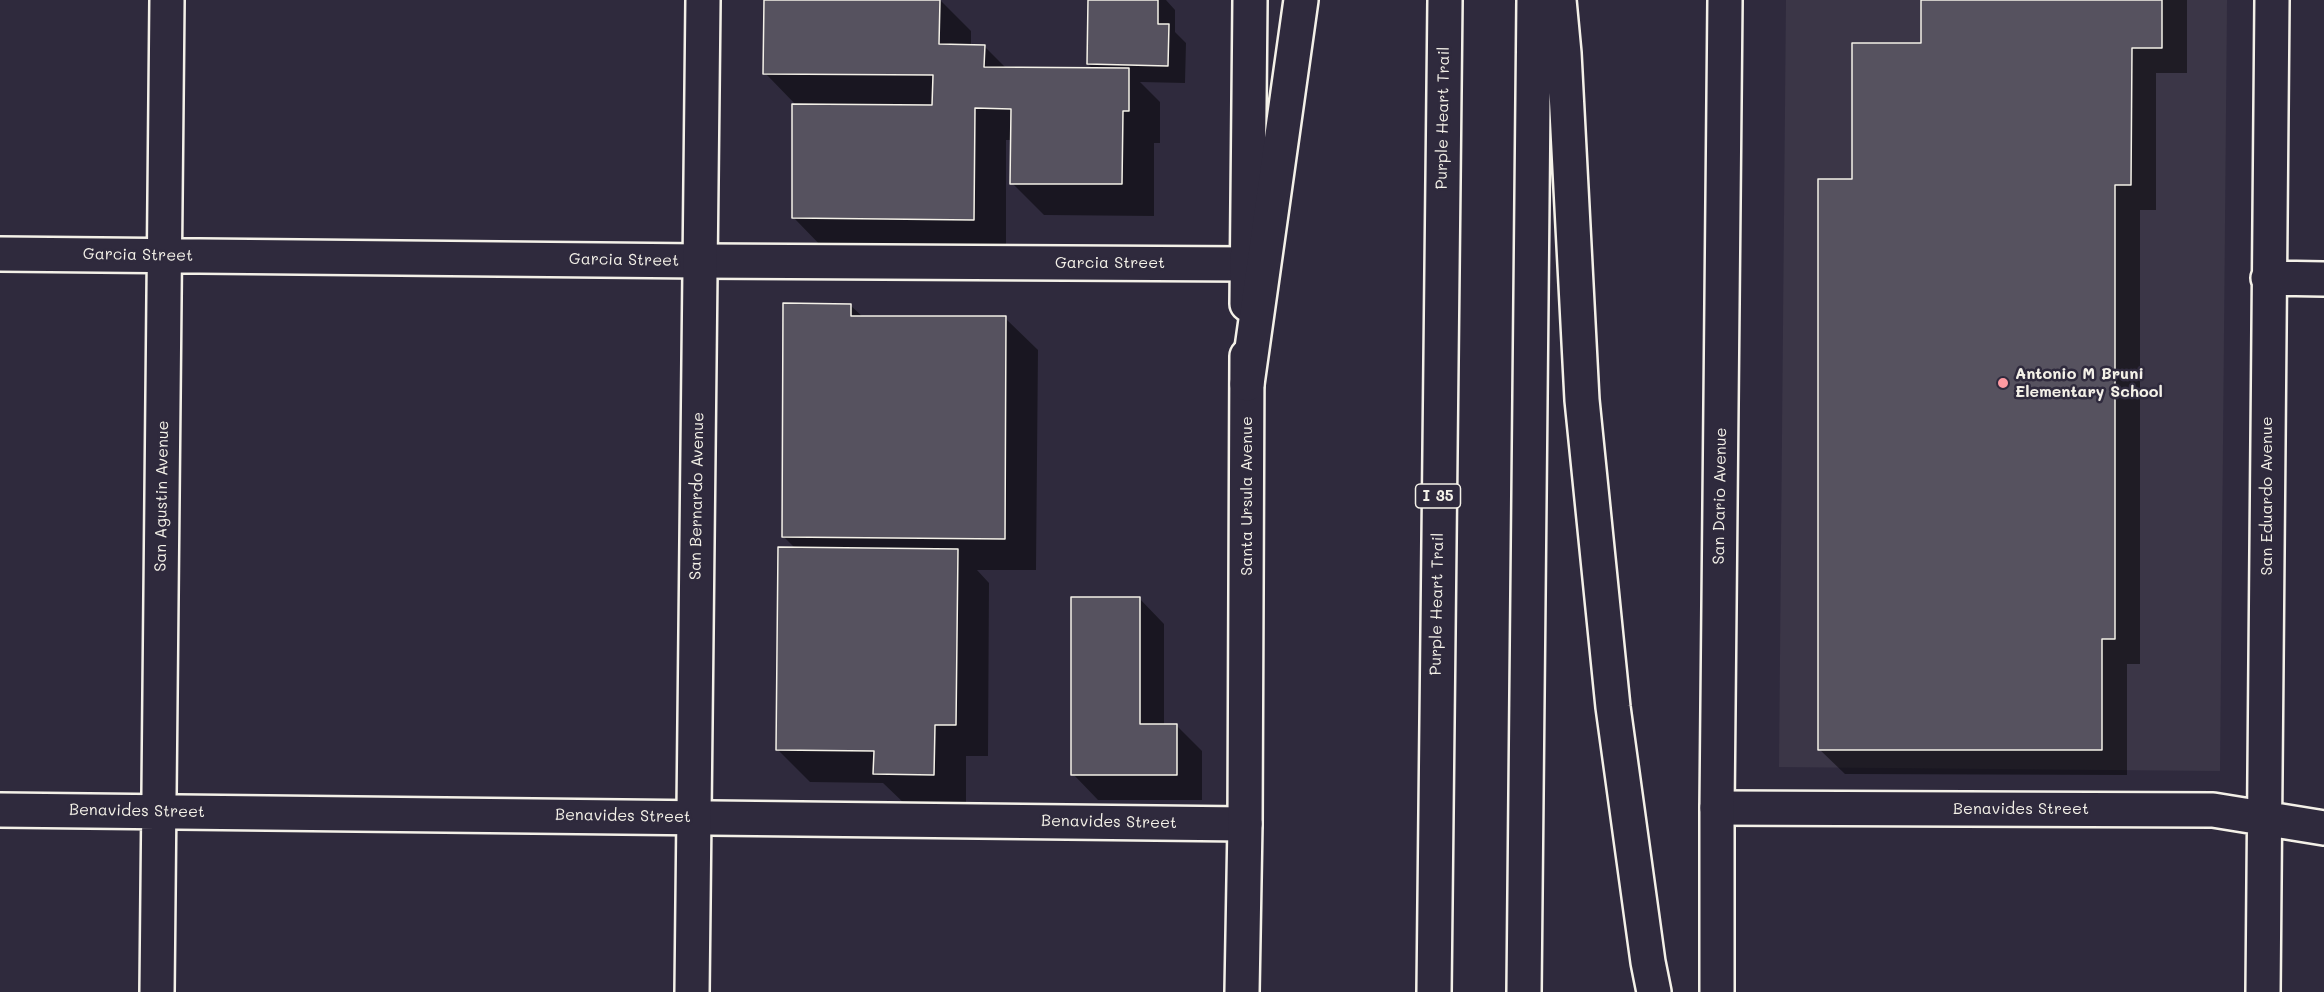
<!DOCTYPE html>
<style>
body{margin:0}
canvas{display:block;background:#2f2a3d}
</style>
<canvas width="2324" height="992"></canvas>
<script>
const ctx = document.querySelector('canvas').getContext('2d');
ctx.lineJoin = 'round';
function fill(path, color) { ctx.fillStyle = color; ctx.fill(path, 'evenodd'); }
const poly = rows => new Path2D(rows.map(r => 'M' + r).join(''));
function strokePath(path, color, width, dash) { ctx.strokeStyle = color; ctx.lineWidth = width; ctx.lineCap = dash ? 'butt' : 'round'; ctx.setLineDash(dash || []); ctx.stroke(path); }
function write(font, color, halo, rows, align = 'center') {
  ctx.font = font + ' Mali,sans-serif'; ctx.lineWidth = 5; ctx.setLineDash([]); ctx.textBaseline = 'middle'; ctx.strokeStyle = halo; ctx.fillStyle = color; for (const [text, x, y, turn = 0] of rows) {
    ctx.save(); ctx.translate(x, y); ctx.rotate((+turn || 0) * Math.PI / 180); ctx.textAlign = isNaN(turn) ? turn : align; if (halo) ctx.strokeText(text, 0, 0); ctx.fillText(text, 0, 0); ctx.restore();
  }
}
fill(poly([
 [1786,0,2227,0,2220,771,1779,767]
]), '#3b3647');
fill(poly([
 [765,0,940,0,971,31,971,46,984,46,1007,69,1094,70,1088,64,1090,0,1166,0,1175,10,1175,32,1186,43,1185,83,1140,82,1160,102,1160,143,1154,143,1154,216,1044,215,1012,183,1012,140,1006,140,1006,251,825,250,793,217,797,106,765,73],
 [1922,0,2187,0,2187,73,2156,73,2156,210,2140,210,2140,664,2127,664,2127,775,1845,774,1819,749,1853,180,1922,44],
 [850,305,863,317,1005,318,1038,350,1036,570,977,570,989,583,988,756,966,756,966,806,907,806,883,783,810,782,778,750,796,549,784,537],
 [1139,598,1164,624,1164,726,1177,726,1202,751,1202,800,1098,800,1073,774]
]), '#0007');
const building = poly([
 [764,0,940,0,939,44,985,45,984,67,1129,68,1129,111,1123,111,1122,184,1010,184,1011,109,975,108,974,220,792,218,792,104,932,105,933,75,763,74,764,0],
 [1088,0,1158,0,1158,24,1169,24,1168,66,1087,64,1088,0],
 [1921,0,2162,0,2162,48,2132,48,2131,185,2115,185,2115,639,2102,639,2102,750,1818,750,1818,179,1852,179,1852,43,1921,43,1921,0],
 [783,303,851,304,851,316,1006,316,1005,539,782,537,783,303],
 [778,547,958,549,956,725,935,725,934,775,873,774,874,751,776,750,778,547],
 [1071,597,1140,597,1140,724,1177,724,1177,775,1071,775,1071,597]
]);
fill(building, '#56525f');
strokePath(building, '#f4f1e8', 1.5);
const minor = poly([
 [0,254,700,261,1248,264],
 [2268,278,2324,279],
 [1717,808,2213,810,2324,828],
 [0,810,1245,824],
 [157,992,167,0],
 [2263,992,2272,0]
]);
const major = poly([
 [1247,304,1250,0],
 [692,992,703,0],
 [1242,992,1245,824,1247,356],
 [1717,992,1717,808,1725,0]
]);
const highway = poly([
 [1559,0,1564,53,1582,400,1613,707,1648,962,1654,992],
 [1247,384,1301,0],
 [1434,992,1445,0],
 [1524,992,1534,0]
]);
strokePath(minor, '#f4f1e8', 38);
strokePath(major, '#f4f1e8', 38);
strokePath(highway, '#f4f1e8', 38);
strokePath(minor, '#2f2a3d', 33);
strokePath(major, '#2f2a3d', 33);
strokePath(highway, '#2f2a3d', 33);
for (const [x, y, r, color] of [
 [2003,383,6,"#ff9aa2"]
]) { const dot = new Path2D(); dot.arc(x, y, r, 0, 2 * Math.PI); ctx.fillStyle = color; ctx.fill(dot); strokePath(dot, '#2f2a3d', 2); }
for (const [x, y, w] of [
 [1438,496,45]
]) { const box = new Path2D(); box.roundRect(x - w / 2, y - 12, w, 24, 4.5); ctx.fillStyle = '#2f2a3d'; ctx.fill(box); strokePath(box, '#f4f1e8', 1.5); }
write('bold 15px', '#f4f1e8', null, [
 ["I 35",1438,496]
]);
write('16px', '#f4f1e8', '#2f2a3d', [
 ["Purple Heart Trail",1443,118,-89],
 ["Garcia Street",138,255,1],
 ["Garcia Street",624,260,1],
 ["Garcia Street",1110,263],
 ["San Agustin Avenue",162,496,-89],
 ["San Bernardo Avenue",697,496,-89],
 ["Santa Ursula Avenue",1247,496,-90],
 ["San Dario Avenue",1720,496,-89],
 ["San Eduardo Avenue",2267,496,-90],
 ["Purple Heart Trail",1437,604,-89],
 ["Benavides Street",2021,809],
 ["Benavides Street",137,811,1],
 ["Benavides Street",623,816,1],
 ["Benavides Street",1109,822,1]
]);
write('bold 16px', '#f4f1e8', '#2f2a3d', [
 ["Antonio M Bruni",2015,374],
 ["Elementary School",2015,392]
], 'left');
</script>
